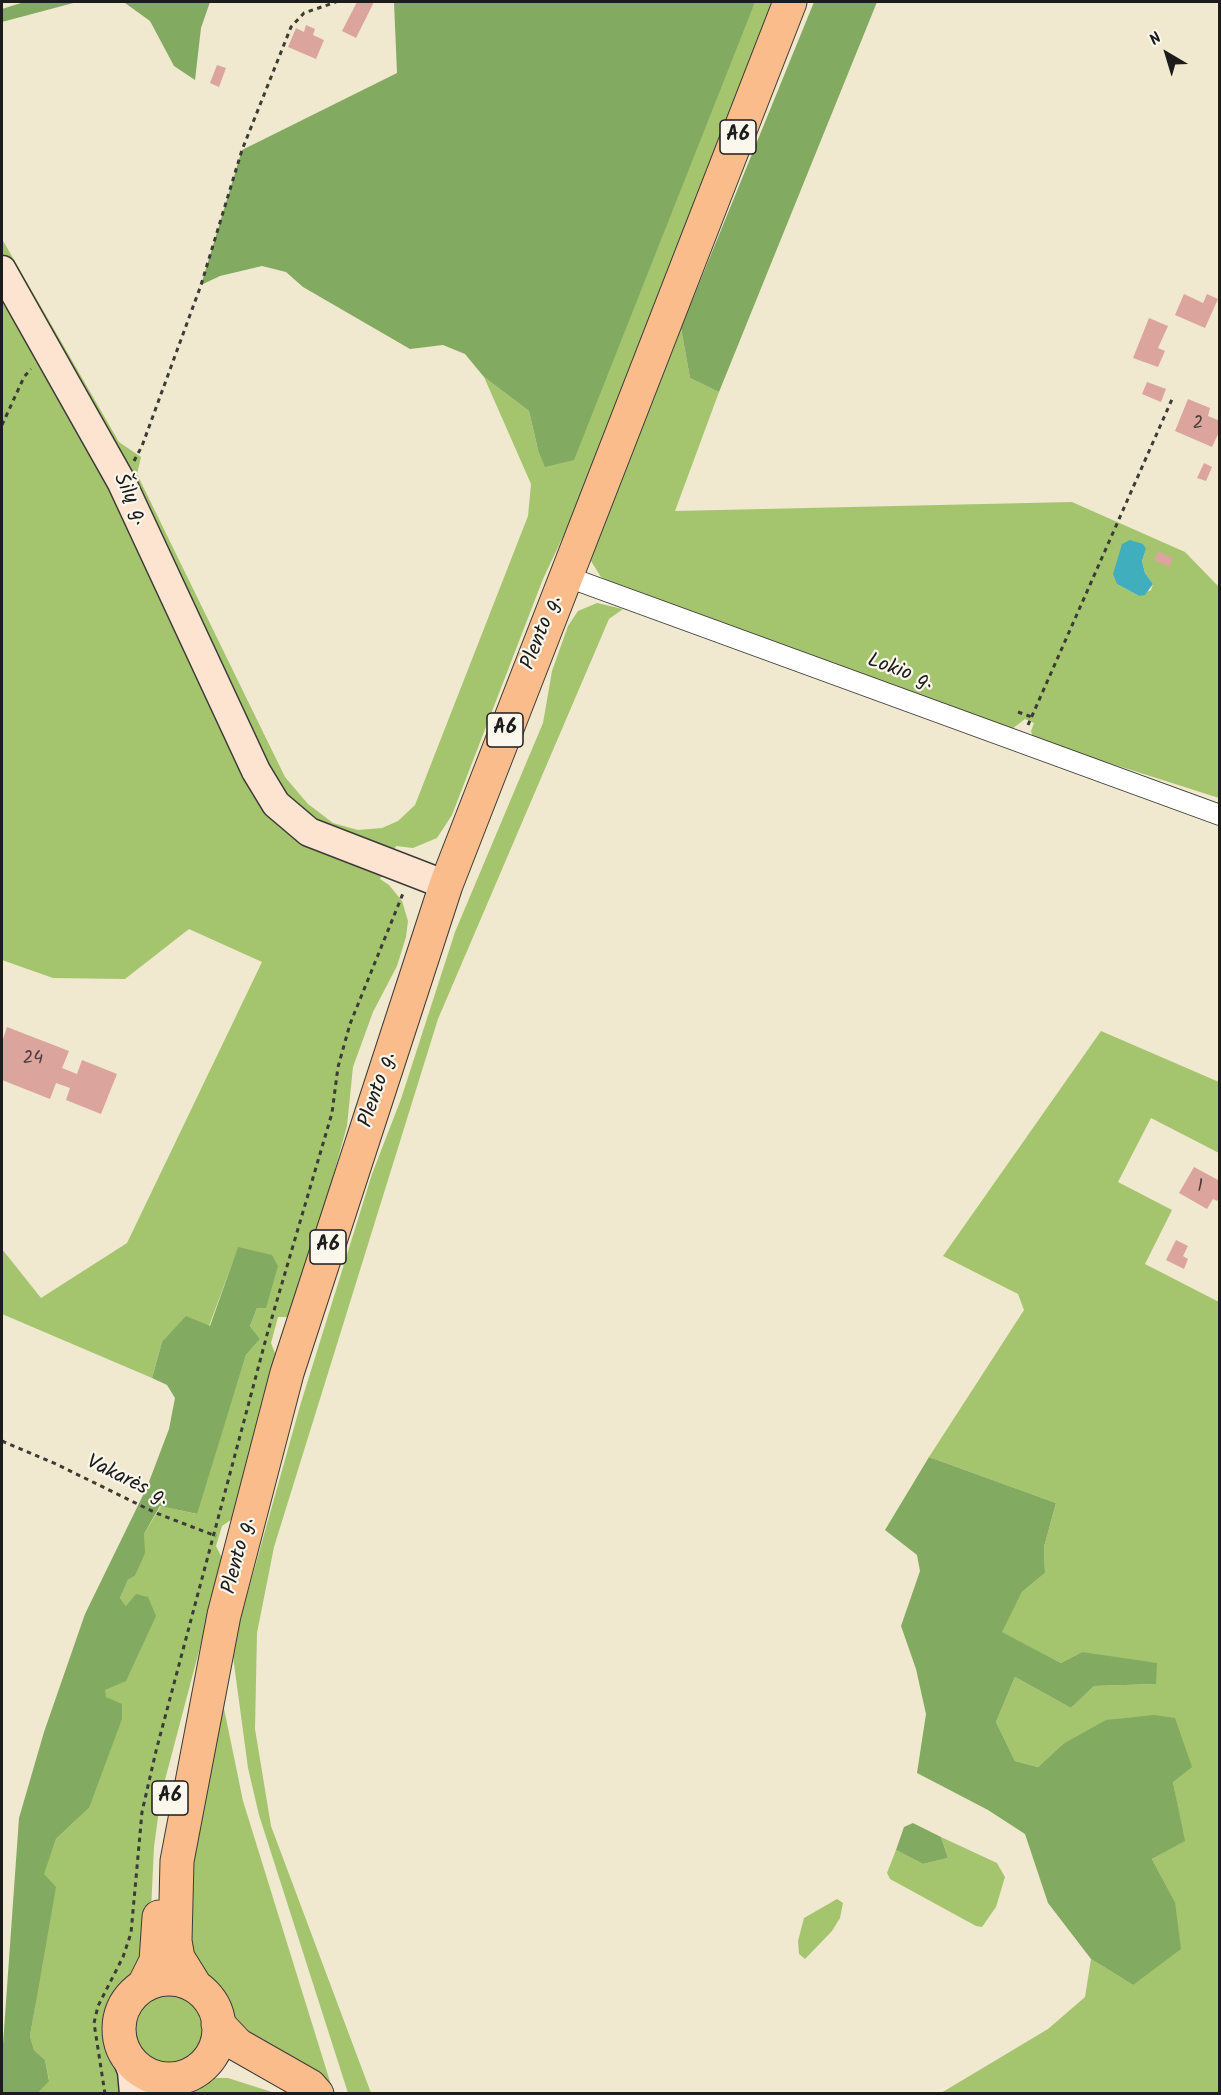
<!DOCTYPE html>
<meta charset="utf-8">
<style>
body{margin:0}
#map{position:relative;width:1221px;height:2095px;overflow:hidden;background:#f0e9cf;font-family:Kalam,sans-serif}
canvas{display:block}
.frame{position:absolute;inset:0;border:3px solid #1c1c1c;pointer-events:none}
.north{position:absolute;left:1137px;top:24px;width:60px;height:60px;-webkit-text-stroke:4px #fbf7ec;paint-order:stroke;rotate:322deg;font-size:16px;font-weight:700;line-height:24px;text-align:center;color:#1c1c1c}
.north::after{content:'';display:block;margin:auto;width:21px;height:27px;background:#1c1c1c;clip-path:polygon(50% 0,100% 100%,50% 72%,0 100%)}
</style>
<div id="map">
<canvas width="1221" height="2095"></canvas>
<div class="frame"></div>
<div class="north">N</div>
</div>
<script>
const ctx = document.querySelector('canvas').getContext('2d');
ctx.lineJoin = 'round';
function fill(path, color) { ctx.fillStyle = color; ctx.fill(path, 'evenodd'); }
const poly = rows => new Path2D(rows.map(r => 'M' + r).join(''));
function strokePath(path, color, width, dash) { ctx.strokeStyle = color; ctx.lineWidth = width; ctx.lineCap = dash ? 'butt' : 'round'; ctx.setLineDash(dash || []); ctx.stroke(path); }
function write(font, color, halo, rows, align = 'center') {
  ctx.font = font + ' Kalam,sans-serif'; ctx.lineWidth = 4.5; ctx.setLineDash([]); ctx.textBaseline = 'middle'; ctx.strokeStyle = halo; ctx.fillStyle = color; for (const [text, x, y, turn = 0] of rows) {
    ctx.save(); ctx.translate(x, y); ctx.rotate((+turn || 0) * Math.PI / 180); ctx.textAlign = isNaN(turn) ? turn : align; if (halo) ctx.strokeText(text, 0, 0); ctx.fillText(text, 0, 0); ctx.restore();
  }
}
fill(poly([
 [755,2,777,2,583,494,543,579,452,815,437,838,413,848,396,846,380,879,389,885,402,901,408,921,406,937,397,966,373,1012,353,1067,347,1126,298,1302,295,1311,287,1317,278,1317,271,1343,278,1361,235,1517,222,1526,216,1546,223,1560,161,1795,154,1847,150,1932,144,1967,121,1988,111,2004,107,2025,110,2044,124,2072,127,2093,38,2093,49,2080,45,2060,34,2050,30,2036,35,2006,43,1874,56,1839,89,1808,105,1690,126,1606,120,1598,128,1580,135,1576,144,1553,144,1534,161,1506,196,1514,246,1355,260,1339,250,1326,257,1308,238,1248,209,1326,162,1342,152,1378,2,1314,2,1249,41,1298,127,1243,262,962,189,929,125,979,53,978,2,960,2,239,119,442,141,457,137,474,285,777,308,804,333,823,358,830,382,828,398,821,415,805,528,516,531,484,484,377,529,411,538,450],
 [681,328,690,378,719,392,675,511,1072,502,1185,552,1219,587,1219,798,1040,741,1033,738,1031,731,1034,723,1025,719,1012,729,622,588,601,577,591,561,596,537],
 [1146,549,1142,561,1145,573,1153,584,1151,590,1139,596,1117,584],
 [597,603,623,609,609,619,438,1019,274,1547,257,1633,255,1729,271,1826,371,2093,348,2093,259,1815,248,1768,232,1649,300,1406,372,1174,401,1099,455,932,543,723,552,671,568,626,578,611],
 [1101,1031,1219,1082,1219,1153,1151,1118,1118,1182,1172,1210,1145,1264,1219,1302,1219,2093,941,2093,1048,2029,1085,1997,1091,1959,1133,1985,1175,1902,1152,1859,1184,1841,1173,1782,1063,1744,1038,1767,1015,1761,996,1722,1015,1677,1071,1708,1094,1686,1156,1684,1082,1652,1061,1663,1001,1632,1022,1592,1045,1573,1044,1547,1056,1503,929,1457,1024,1310,1018,1294,943,1256],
 [220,1689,243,1801,332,2088,231,2024,227,2005,183,1945,182,1928],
 [941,1837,997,1863,1005,1877,996,1907,982,1927,976,1926,890,1879,887,1873,896,1850,923,1864,948,1858],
 [837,1899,843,1903,840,1918,832,1931,805,1959,799,1954,798,1941,804,1918],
 '134 2027a35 35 0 1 1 70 0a35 35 0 1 1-70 0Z',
 [209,2078,228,2078,275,2093,174,2094]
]), '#a4c56e');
fill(poly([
 [24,2,77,2,2,22,2,9],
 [115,2,210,2,201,28,195,80,174,66,150,21,125,3],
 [394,2,755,2,574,460,545,467,538,450,529,411,484,377,465,354,443,345,410,349,303,287,286,272,262,266,220,276,201,285,242,150,397,73],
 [814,2,877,2,719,392,690,378,681,328],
 [238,1247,272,1255,278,1266,266,1308,257,1308,250,1326,260,1339,246,1355,197,1514,160,1506,144,1534,145,1553,135,1576,128,1580,120,1598,126,1606,136,1594,148,1597,156,1616,126,1681,105,1690,106,1697,122,1704,122,1719,89,1808,56,1839,44,1874,56,1887,30,2036,34,2050,45,2060,49,2081,38,2093,2,2093,2,2058,19,1818,44,1732,85,1614,147,1487,169,1429,175,1398,167,1385,152,1378,162,1342,186,1316,210,1326],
 [929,1457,1056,1503,1044,1547,1045,1573,1022,1592,1002,1632,1061,1663,1082,1652,1157,1663,1156,1684,1094,1686,1071,1708,1015,1677,996,1722,1015,1761,1038,1767,1063,1744,1106,1720,1154,1715,1175,1718,1192,1767,1173,1782,1185,1841,1152,1859,1175,1902,1181,1949,1133,1985,1091,1959,1048,1903,1025,1834,988,1810,917,1773,926,1714,916,1669,901,1626,920,1571,917,1555,885,1530],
 [913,1823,941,1837,948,1858,923,1864,896,1850,904,1827]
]), '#83aa61');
fill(poly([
 [1130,540,1143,544,1146,549,1142,561,1145,573,1153,584,1145,595,1139,596,1117,584,1113,574,1122,544]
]), '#41aebe');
fill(poly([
 [357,2,374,2,356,38,342,31],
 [306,25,315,29,313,35,324,40,316,59,288,47,296,28,304,32],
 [217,65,226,68,219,87,210,83],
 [1184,294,1203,303,1207,294,1218,299,1205,328,1175,315],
 [1149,318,1168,326,1158,348,1165,351,1158,367,1133,358],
 [1147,382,1166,389,1161,402,1142,394],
 [1188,399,1210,408,1208,416,1220,421,1220,430,1212,447,1175,431],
 [1204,463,1212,467,1206,481,1197,478],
 [1158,551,1173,558,1169,567,1154,560],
 [7,1027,69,1051,62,1068,77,1074,82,1060,117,1074,101,1114,66,1100,70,1088,56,1083,50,1099,2,1080,2,1042],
 [1194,1167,1220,1181,1220,1196,1217,1201,1213,1199,1207,1209,1179,1193],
 [1176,1240,1188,1246,1183,1256,1188,1259,1184,1269,1166,1260]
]), '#dba49d');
const street = poly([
 [565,576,1220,815]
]);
const secondary = poly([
 [2,270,122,483,256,771,276,804,309,832,446,885],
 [126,2056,132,2071,134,2094],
 [160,2094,174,2078]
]);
const highway = poly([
 '119 2029a50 50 0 1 1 100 0a50 50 0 1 1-100 0Z',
 [144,1985,156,1961,159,1917],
 [196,1987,178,1958,175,1941,177,1861,224,1615,287,1373,446,885,790,2],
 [218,2024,238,2045,310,2086,317,2094]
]);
strokePath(street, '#3c3b37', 22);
strokePath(secondary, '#3c3b37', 31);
strokePath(highway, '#3c3b37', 35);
strokePath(poly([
 [2,425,24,377,31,369],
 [134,461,142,446,201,285,242,150,291,27,304,13,336,2],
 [1018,712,1032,717],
 [1028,725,1173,397],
 [2,1441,56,1464,156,1513,216,1536],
 [105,2094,94,2023,98,2006,123,1957,131,1933,142,1812,156,1751,268,1331,332,1113,338,1067,350,1024,404,891]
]), '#3c3b37', 3, [4.5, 4.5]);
strokePath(street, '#fff', 20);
strokePath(secondary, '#fde4d0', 28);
strokePath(highway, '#f9bc8a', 33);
write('18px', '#4c3e3c', null, [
 ["2",1198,425],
 ["24",33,1060],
 ["1",1200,1188]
]);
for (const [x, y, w] of [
 [738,137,36],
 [505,730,36],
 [328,1247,36],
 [170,1798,36]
]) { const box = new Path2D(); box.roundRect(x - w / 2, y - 17, w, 34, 4.5); ctx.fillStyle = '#fbf7ec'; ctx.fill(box); strokePath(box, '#1c1c1c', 1.5); }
write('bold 20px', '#1c1c1c', null, [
 ["A6",738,137],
 ["A6",505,730],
 ["A6",328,1247],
 ["A6",170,1798]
]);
write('21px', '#1c1c1c', '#fbf7ec', [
 ["Šilų g.",129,500,64],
 ["Plento g.",543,633,-69],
 ["Lokio g.",900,673,20],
 ["Plento g.",379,1090,-72],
 ["Vakarės g.",127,1482,26],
 ["Plento g.",240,1556,-76]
]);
</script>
